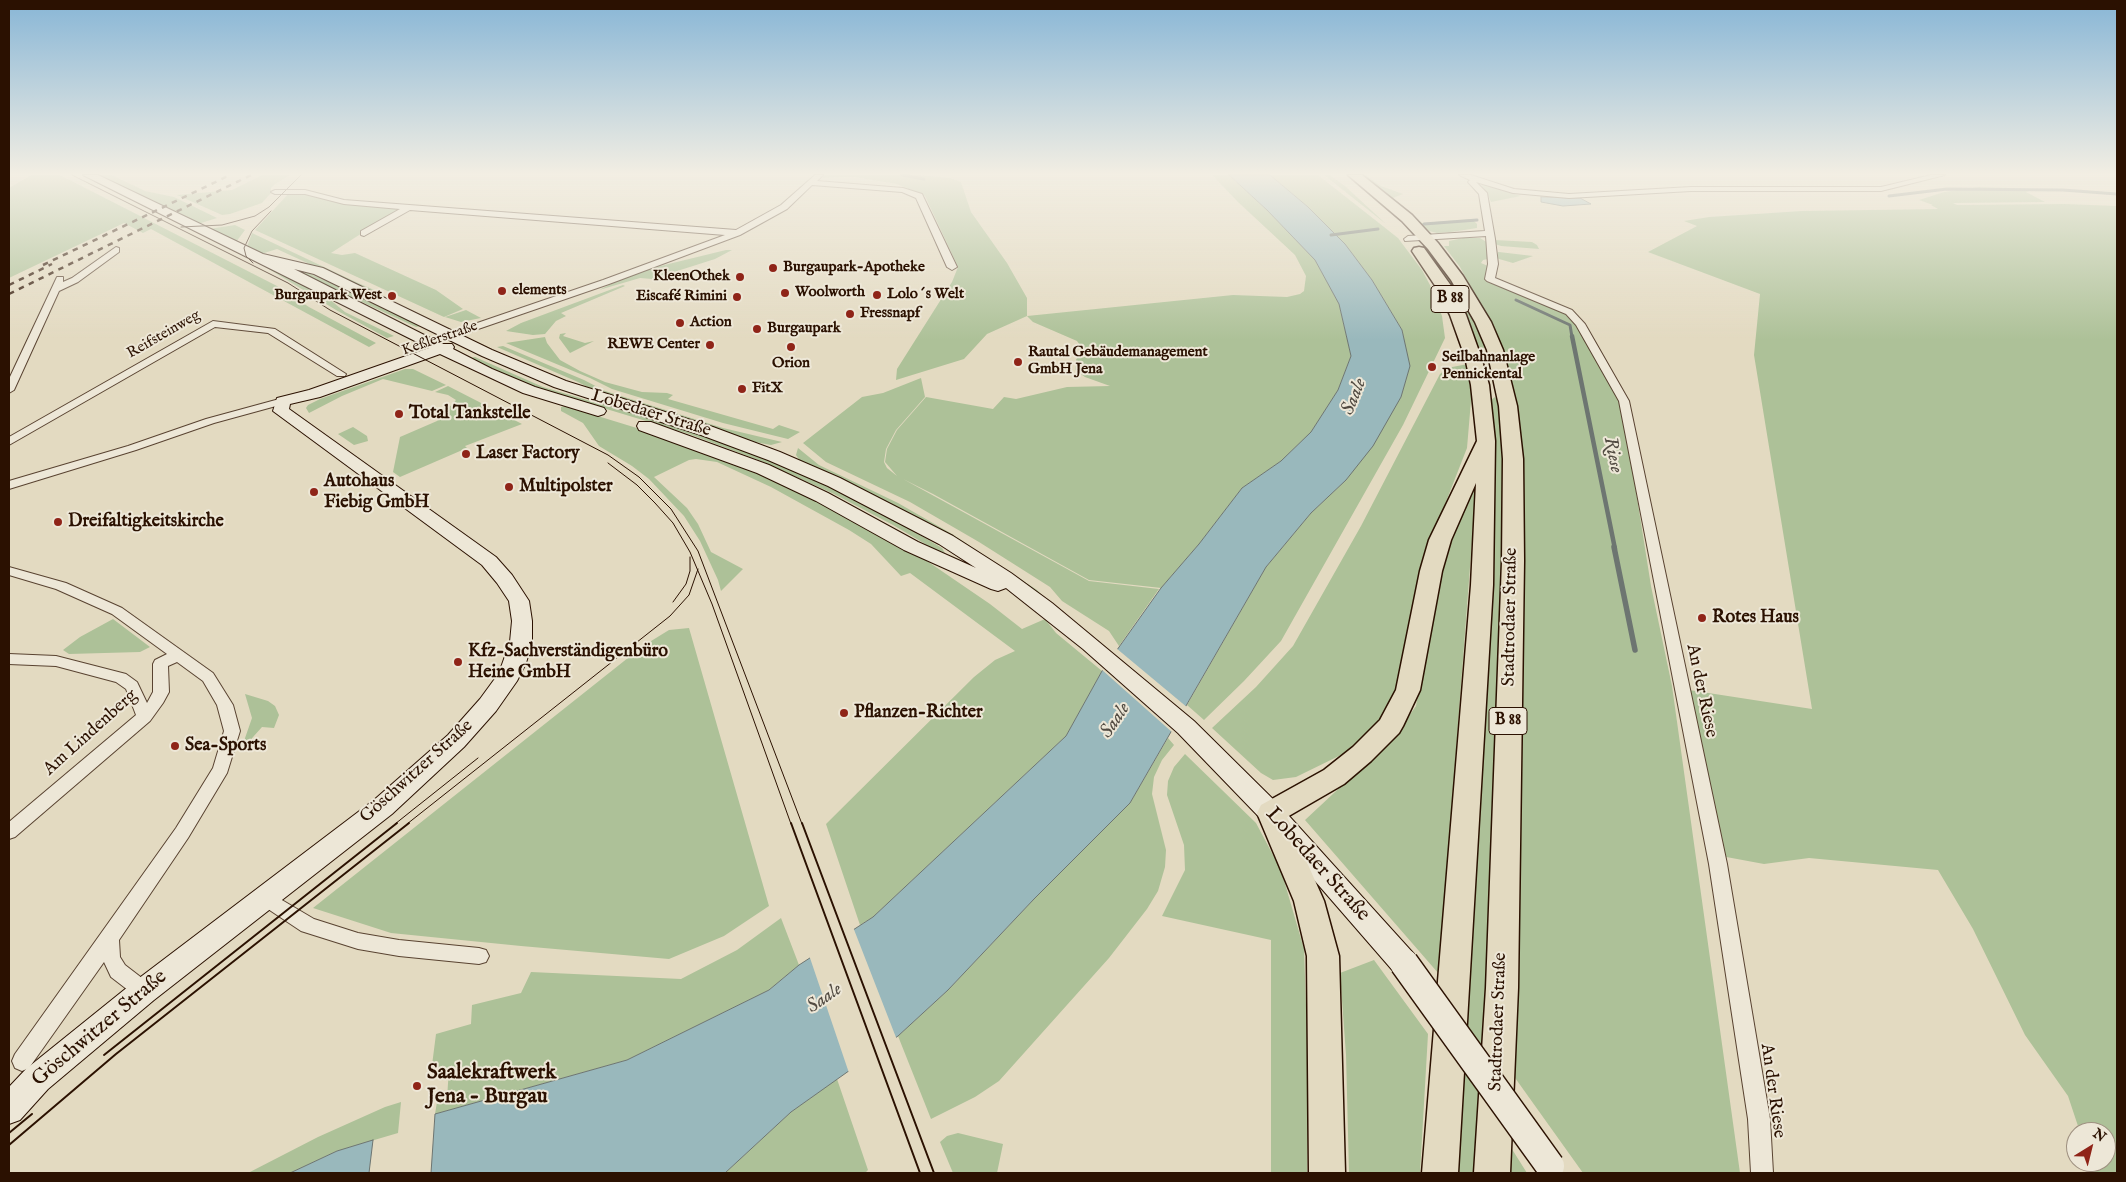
<!DOCTYPE html>
<meta charset="utf-8">
<style>
body{margin:0}
#map{position:relative;width:2126px;height:1182px;overflow:hidden;background:#e3dac1;font-family:"IM FELL English",serif}
canvas{display:block}
.frame{position:absolute;inset:0;border:10px solid #2b1101;pointer-events:none}
.north{position:absolute;left:2066px;top:1122px;width:50px;height:50px;box-sizing:border-box;background:#ede7d7;border:1px solid #9f9181;border-radius:50%;rotate:36deg;font-size:14px;font-weight:700;line-height:20px;text-align:center;color:#2b1101}
.north::after{content:'';display:block;margin:auto;width:18px;height:22px;background:#8f2418;clip-path:polygon(50% 0,100% 100%,50% 72%,0 100%)}
</style>
<div id="map">
<canvas width="2126" height="1182"></canvas>
<div class="frame"></div>
<div class="north">N</div>
</div>
<script>
const ctx = document.querySelector('canvas').getContext('2d');
ctx.lineJoin = 'round';
function fill(path, color) { ctx.fillStyle = color; ctx.fill(path, 'evenodd'); }
const poly = rows => new Path2D(rows.map(r => 'M' + r).join(''));
function strokePath(path, color, width, dash) { ctx.strokeStyle = color; ctx.lineWidth = width; ctx.lineCap = dash ? 'butt' : 'round'; ctx.setLineDash(dash || []); ctx.stroke(path); }
function write(font, color, halo, rows, align = 'center') {
  ctx.font = font + ' "IM FELL English",serif'; ctx.lineWidth = 4; ctx.setLineDash([]); ctx.textBaseline = 'middle'; ctx.strokeStyle = halo; ctx.fillStyle = color; for (const [text, x, y, turn = 0] of rows) {
    ctx.save(); ctx.translate(x, y); ctx.rotate((+turn || 0) * Math.PI / 180); ctx.textAlign = isNaN(turn) ? turn : align; if (halo) ctx.strokeText(text, 0, 0); ctx.fillText(text, 0, 0); ctx.restore();
  }
}
fill(poly([
 [31,175,60,175,277,286,309,307,376,343,369,347,151,229,143,233,124,223,9,278,9,188],
 [99,175,112,175,145,191,174,197,217,218,198,224],
 [262,175,290,175,274,185,271,188,271,193,262,203,230,214,222,215,177,195,232,190],
 [824,175,919,175,951,178,961,182,971,212,1007,263,1027,298,1027,316,1233,295,1287,297,1300,294,1304,291,1306,276,1295,255,1238,202,1212,175,1229,175,1267,210,1315,260,1339,304,1351,356,1338,390,1311,432,1281,461,1242,488,1199,544,1161,588,1089,580,933,494,903,479,1089,581,1159,589,1119,646,1109,631,1062,601,1050,587,979,542,910,502,826,462,803,443,862,397,883,393,921,378,925,397,896,430,886,449,884,462,887,468,897,476,885,462,887,449,897,430,926,397,993,409,1004,397,1016,399,1067,387,1110,386,1085,377,1075,370,1076,360,1082,348,1077,341,1033,322,1027,316,987,334,964,359,896,380,897,369,952,282,958,267,925,196,897,184,853,177,822,178],
 [1270,175,1318,175,1398,238,1422,270,1430,285,1442,316,1445,338,1403,425,1281,641,1244,681,1204,720,1187,705,1266,567,1311,513,1346,480,1401,397,1409,366,1402,330,1372,280,1345,244,1308,207],
 [1324,175,1330,175,1345,186,1386,224],
 [1360,175,1366,175,1381,186,1403,194,1393,198,1422,223,1472,219,1477,224,1477,228,1451,232,1437,233,1429,231],
 [1480,184,1486,185,1521,196,1491,202,1487,193],
 [1979,187,2035,189,2026,192,2045,202,1953,203,1957,205,2065,204,2117,206,2117,1173,2094,1173,2090,1162,2106,1162,2106,1132,2080,1132,2068,1096,2025,1035,1973,929,1938,870,1809,858,1764,864,1721,856,1689,690,1812,709,1754,355,1760,294,1648,252,1697,226,1684,221,1709,217,1802,211,1938,209,1931,205,1933,205,1919,200,1944,192],
 [289,193,315,195,336,202,396,207,398,210,331,253,342,255,355,253,436,290,463,309,444,317,255,230],
 [235,225,245,230,236,242,209,229],
 [252,233,358,283,379,292,359,287,277,249,261,254,247,247],
 [1463,238,1480,238,1488,243,1488,259,1483,260,1481,263,1488,266,1486,276,1564,312,1574,322,1622,403,1651,586,1672,686,1740,1173,1583,1173,1513,1075,1516,406,1510,377,1489,321,1460,267,1444,246,1449,246,1449,241],
 [1495,240,1532,242,1537,245,1539,249,1501,246,1495,244],
 [1424,248,1429,248,1451,277,1479,326,1486,348,1478,347,1460,305,1447,281],
 [726,250,732,250,715,259,652,279,640,278,599,290,619,280,648,269],
 [1498,252,1499,252,1533,256,1513,263,1499,259,1496,257],
 [254,260,328,298,345,312,394,336,387,338,336,310],
 [302,270,364,298,421,326,416,327,297,272],
 [623,285,625,286,561,313,566,316,556,321,545,334,533,335,506,331,521,323],
 [466,310,481,318,461,322,445,317],
 [566,333,563,336,585,343,594,341,570,353,559,338,560,334],
 [545,337,547,343,560,360,580,371,605,382,642,392,667,393,673,395,668,399,773,429,779,425,800,432,788,439,723,423,612,389,590,378,506,343],
 [503,346,584,380,605,391,723,428,782,442,771,445,755,442,593,390,578,382,497,347],
 [475,357,543,387,692,431,767,459,839,491,898,522,942,548,945,553,932,548,893,525,834,494,761,461,689,434,547,391,512,378,470,358],
 [1468,364,1472,389,1467,448,1440,517,1420,577,1407,654,1387,714,1345,753,1296,777,1273,780,1261,773,1212,728,1256,687,1293,646,1361,526,1440,374,1447,368],
 [405,369,413,369,446,385,432,391,383,379,342,396,309,413,306,408,308,405,320,399],
 [448,386,522,424,465,446,467,448,400,477,393,472,400,437,437,421,456,400,448,395,435,392],
 [1495,397,1501,407,1503,437,1504,559,1482,1105,1477,1173,1458,1173,1494,543,1495,459,1491,400],
 [565,406,640,429,756,470,873,530,927,561,990,604,1022,629,1045,619,1056,633,1102,671,1066,736,873,917,860,925,826,824,974,677,995,660,1015,651,910,573,901,576,871,544,849,530,771,487,717,462,696,459,689,460,654,477,687,508,698,524,711,552,743,569,721,591,718,580,700,541,684,516,649,479,632,466,599,446,583,423,561,411,561,407],
 [353,427,367,436,368,441,354,445,338,434],
 [798,448,819,465,898,503,952,534,1037,590,1047,600,800,461,796,455],
 [1477,475,1439,974,1305,820,1394,737,1416,706,1430,622,1446,553],
 [113,619,150,647,140,652,69,654,63,650,80,637],
 [689,628,769,906,724,936,669,959,521,946,391,933,313,908,643,646,669,630],
 [245,694,268,701,275,706,279,715,274,728,262,727,245,746,244,741,252,718],
 [1168,738,1174,745,1162,760,1154,777,1152,794,1166,850,1165,867,1158,891,1147,909,1109,958,999,1081,975,1097,931,1119,898,1036,948,990,1034,899,1130,803],
 [1185,754,1256,823,1281,870,1304,949,1308,1061,1307,1173,1271,1173,1271,940,1162,916,1185,870,1184,845,1167,795,1168,781,1174,767],
 [781,918,799,965,769,990,627,1060,435,1114,437,1102,447,1099,449,1068,431,1073,436,1034,471,1024,472,1005,521,993,531,972,681,979,737,950],
 [1374,960,1428,1034,1420,1173,1349,1173,1346,1055,1340,973],
 [837,1079,868,1170,865,1173,725,1173,791,1112],
 [401,1102,398,1133,337,1151,290,1173,248,1173,318,1137,385,1107],
 [958,1133,1003,1144,997,1173,953,1173,940,1142,947,1136],
 [1510,1146,1527,1173,1509,1173]
]), '#adc198');
const water = poly([
 [1229,175,1270,175,1308,207,1345,244,1372,280,1402,330,1410,366,1401,397,1373,446,1346,480,1311,513,1266,567,1130,803,1034,899,948,990,898,1036,791,1112,725,1173,431,1173,435,1114,627,1060,769,990,799,965,873,917,1066,736,1102,671,1161,588,1199,544,1242,488,1281,461,1311,432,1338,390,1351,356,1339,304,1315,260,1267,210,1229,175],
 [1541,197,1580,198,1591,204,1563,206,1541,202,1541,197],
 [373,1140,369,1173,290,1173,337,1151,373,1140]
]);
fill(water, '#99b8bc');
strokePath(water, '#6d7571', 1);
fill(poly([
 [1116,648,1188,708,1173,733,1101,669],
 [853,927,897,1040,849,1073,809,955]
]), '#e3dac1');
strokePath(poly([
 [902,175,924,179],
 [1889,196,1947,189,2063,190,2117,194],
 [1424,224,1477,220],
 [1331,235,1378,229],
 [1516,300,1570,325,1572,337]
]), '#6d7571', 3);
strokePath(poly([
 [1572,336,1615,549]
]), '#6d7571', 4.5);
strokePath(poly([
 [1614,547,1635,650]
]), '#6d7571', 5.5);
const street = poly([
 [815,175,823,175,817,181,903,188,922,194,957,267,952,270,947,267,916,198,902,192,812,185,787,209,740,235,609,284,452,338,447,335,448,333,603,280,725,235,410,210,364,236,361,235,361,231,400,209,344,204,305,194,275,194,271,192,275,190,305,190,344,200,736,230,781,205,815,175],
 [1459,175,1471,175,1514,189,1569,194,1691,187,1881,187,1931,175,1945,175,1881,191,1691,191,1569,198,1513,193,1476,182,1487,193,1495,239,1498,264,1495,278,1572,310,1585,324,1629,401,1727,864,1770,1119,1773,1173,1751,1173,1748,1119,1709,864,1619,401,1576,325,1566,314,1487,281,1485,279,1488,264,1486,236,1405,241,1404,239,1408,236,1485,231,1479,194,1468,182,1470,180,1459,175],
 [116,247,119,248,119,252,78,282,59,291,14,390,9,393,9,379,57,277,63,277,63,282,72,278,116,247],
 [213,321,275,329,346,374,345,376,337,376,268,333,215,327,9,445,9,437,213,321],
 [283,398,288,401,287,403,214,423,136,450,9,489,9,481,128,446,206,419,283,398],
 [9,567,66,583,122,608,213,673,233,705,240,731,227,773,188,838,119,940,120,957,125,965,151,985,154,991,151,997,144,1000,137,997,111,977,104,962,29,1068,22,1071,15,1068,12,1061,15,1054,176,828,213,768,224,731,217,705,203,681,177,662,168,666,169,692,163,703,150,721,15,837,9,839,9,822,136,715,126,689,116,682,56,666,9,664,9,654,56,656,126,674,137,682,147,703,153,692,153,664,155,660,167,654,112,614,56,589,9,575,9,567],
 [265,890,314,919,358,933,399,940,479,948,486,950,489,956,486,962,479,964,399,956,358,949,301,931,259,903,256,898,259,893,265,890]
]);
const secondary = poly([
 [83,175,98,175,263,254,323,268,492,350,566,381,713,427,780,452,840,478,953,536,1011,573,1052,603,1194,721,1280,806,1414,954,1418,963,1414,972,1404,975,1394,972,1262,820,1178,733,1083,649,1006,588,998,591,991,589,904,550,816,501,757,473,639,430,637,426,639,422,651,422,769,465,828,493,918,542,976,568,939,544,828,486,768,460,701,435,554,387,482,356,314,274,294,269,442,344,452,344,454,347,453,349,492,369,535,387,604,408,606,411,604,414,598,416,523,393,440,354,320,397,290,404,289,409,496,557,512,575,529,601,532,621,532,642,526,663,517,681,496,711,464,747,392,814,154,1000,48,1089,20,1120,9,1124,9,1087,26,1069,134,982,374,800,448,735,480,699,499,673,510,642,512,621,509,601,497,583,482,565,273,411,277,398,309,390,429,348,83,175]
]);
const primary = poly([
 [1348,175,1362,175,1412,215,1438,243,1463,276,1491,322,1503,350,1517,406,1523,459,1524,561,1518,988,1510,1173,1474,1173,1486,988,1502,561,1503,459,1499,406,1487,350,1475,322,1451,280,1428,249,1402,221,1348,175],
 [1419,247,1424,248,1452,287,1466,315,1481,357,1489,385,1495,441,1493,585,1458,1173,1422,1173,1471,585,1476,483,1451,540,1442,571,1420,690,1403,726,1399,733,1371,761,1344,784,1287,817,1324,901,1339,956,1345,1173,1309,1173,1307,956,1294,901,1257,813,1261,805,1324,770,1353,747,1380,720,1396,690,1420,571,1429,540,1477,441,1471,385,1465,357,1450,315,1436,287,1412,251,1414,248,1419,247]
]);
strokePath(street, '#594331', 2);
strokePath(secondary, '#2b1101', 2);
strokePath(primary, '#2b1101', 3);
fill(street, '#ede7d7');
fill(secondary, '#ede7d7');
fill(primary, '#e3dac1');
strokePath(poly([
 [72,175,288,283,330,310,608,455,639,477,671,509,698,551,802,824],
 [181,227,222,225,255,216,269,207,301,175],
 [253,263,246,256,244,248,252,231,271,211],
 [608,463,637,485,655,503,673,523,690,552,712,604,791,824],
 [673,602,686,584,690,571,690,557],
 [395,824,478,758],
 [407,824,670,616,689,595,698,569]
]), '#2b1101', 1);
strokePath(poly([
 [791,823,920,1173],
 [802,823,934,1173],
 [104,1055,397,823],
 [9,1133,32,1114],
 [9,1145,116,1054,409,823]
]), '#2b1101', 2);
strokePath(poly([
 [43,265,230,175],
 [9,285,52,264],
 [9,294,251,175]
]), '#2b1101', 2.5, [5.5, 5.5]);
const secondaryBridge = poly([
 [1404,963,1550,1166]
]);
strokePath(secondaryBridge, '#2b1101', 31, []);
strokePath(secondaryBridge, '#ede7d7', 28);
const sky = ctx.createLinearGradient(0, 0, 0, 340);
sky.addColorStop(0, '#88b6d6');
sky.addColorStop(0.51, '#f2eee3');
sky.addColorStop(1, '#f2eee300');
ctx.fillStyle = sky;
ctx.fillRect(0, 0, 2126, 340);
for (const [x, y, r, color] of [
 [773,268,5,"#8f2418"],
 [740,277,5,"#8f2418"],
 [502,291,5,"#8f2418"],
 [785,293,5,"#8f2418"],
 [877,295,5,"#8f2418"],
 [392,296,5,"#8f2418"],
 [737,297,5,"#8f2418"],
 [850,314,5,"#8f2418"],
 [680,323,5,"#8f2418"],
 [757,329,5,"#8f2418"],
 [710,345,5,"#8f2418"],
 [791,347,5,"#8f2418"],
 [1018,362,5,"#8f2418"],
 [1432,367,5,"#8f2418"],
 [742,389,5,"#8f2418"],
 [399,414,5,"#8f2418"],
 [466,454,5,"#8f2418"],
 [509,487,5,"#8f2418"],
 [314,492,5,"#8f2418"],
 [58,522,5,"#8f2418"],
 [1702,618,5,"#8f2418"],
 [458,662,5,"#8f2418"],
 [844,713,5,"#8f2418"],
 [175,746,5,"#8f2418"],
 [417,1086,5,"#8f2418"]
]) { const dot = new Path2D(); dot.arc(x, y, r, 0, 2 * Math.PI); ctx.fillStyle = color; ctx.fill(dot); strokePath(dot, '#ede7d7', 2); }
write('bold 15px', '#2b1101', '#ede7d7', [
 ["Burgaupark-Apotheke",783,268],
 ["KleenOthek",730,277,"right"],
 ["elements",512,291],
 ["Woolworth",795,293],
 ["Lolo´s Welt",887,295],
 ["Burgaupark West",382,296,"right"],
 ["Eiscafé Rimini",727,297,"right"],
 ["Fressnapf",860,314],
 ["Action",690,323],
 ["Burgaupark",767,329],
 ["REWE Center",700,345,"right"],
 ["Rautal Gebäudemanagement",1028,353],
 ["GmbH Jena",1028,370],
 ["Seilbahnanlage",1442,358],
 ["Pennickental",1442,375],
 ["Orion",791,364,"center"],
 ["FitX",752,389]
], 'left');
write('15px', '#2b1101', '#ede7d7', [
 ["Reifsteinweg",164,335,-30],
 ["Keßlerstraße",440,339,-19]
]);
for (const [x, y, w] of [
 [1450,299,38],
 [1508,721,38]
]) { const box = new Path2D(); box.roundRect(x - w / 2, y - 13.5, w, 27, 4); ctx.fillStyle = '#ede7d7'; ctx.fill(box); strokePath(box, '#2b1101', 1); }
write('bold 16px', '#2b1101', null, [
 ["B 88",1450,299],
 ["B 88",1508,721]
]);
write('bold 18px', '#2b1101', '#ede7d7', [
 ["Total Tankstelle",409,414],
 ["Laser Factory",476,454],
 ["Autohaus",324,482],
 ["Fiebig GmbH",324,503],
 ["Multipolster",519,487],
 ["Dreifaltigkeitskirche",68,522],
 ["Rotes Haus",1712,618],
 ["Kfz-Sachverständigenbüro",468,652],
 ["Heine GmbH",468,673],
 ["Pflanzen-Richter",854,713],
 ["Sea-Sports",185,746]
], 'left');
write('18px', '#2b1101', '#ede7d7', [
 ["Lobedaer Straße",651,414,17],
 ["Stadtrodaer Straße",1511,617,-89],
 ["An der Riese",1701,691,78],
 ["Am Lindenberg",91,733,-42],
 ["Göschwitzer Straße",417,772,-42],
 ["Stadtrodaer Straße",1499,1022,-88],
 ["An der Riese",1772,1091,82]
]);
write('italic 19px', '#524b42', '#ede7d7', [
 ["Saale",1355,397,-68],
 ["Riese",1612,455,79],
 ["Saale",1116,721,-56],
 ["Saale",825,999,-35]
]);
write('21px', '#2b1101', '#ede7d7', [
 ["Lobedaer Straße",1317,865,48],
 ["Göschwitzer Straße",100,1029,-40]
]);
write('bold 21px', '#2b1101', '#ede7d7', [
 ["Saalekraftwerk",427,1074],
 ["Jena - Burgau",427,1098]
], 'left');
</script>
